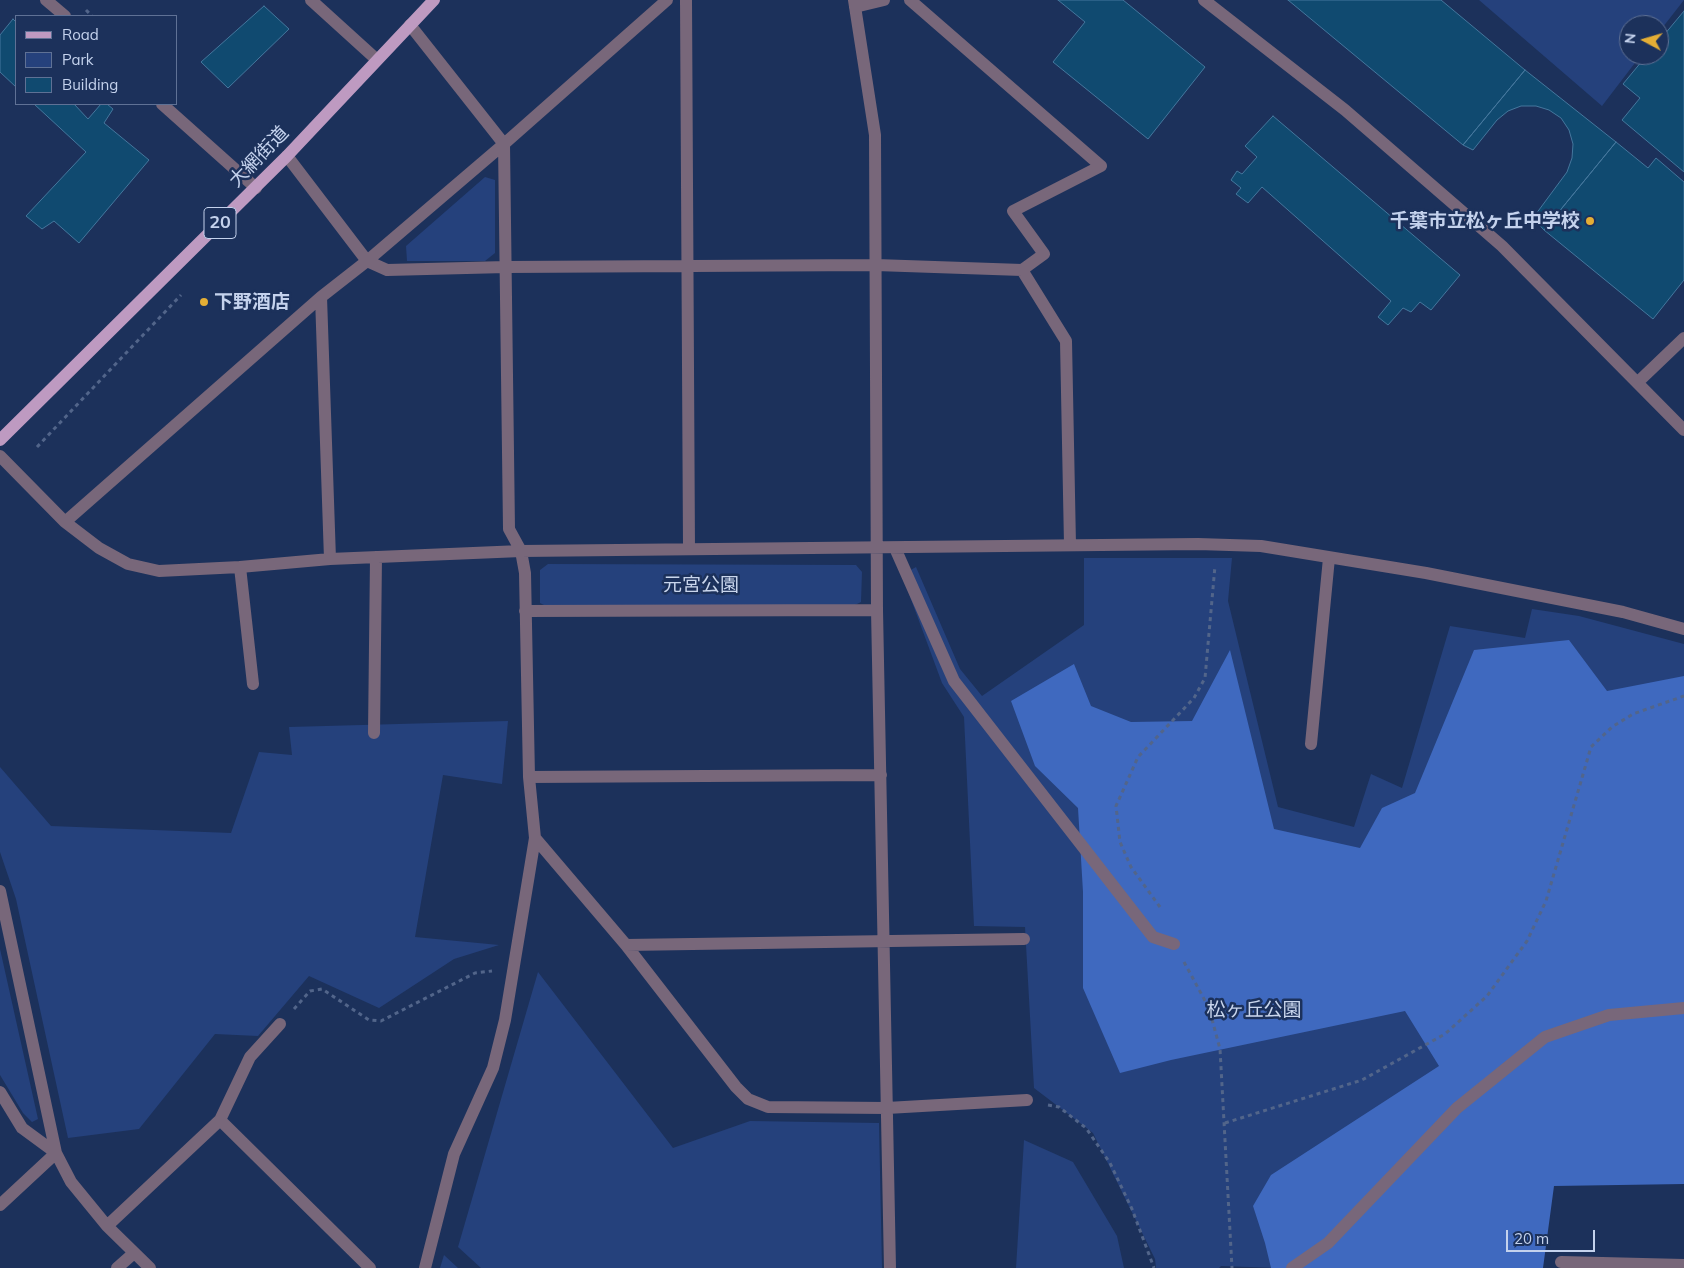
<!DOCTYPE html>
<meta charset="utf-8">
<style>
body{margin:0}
#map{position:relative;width:1684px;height:1268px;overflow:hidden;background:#1c315b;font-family:Mulish,sans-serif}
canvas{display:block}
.legend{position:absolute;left:15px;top:15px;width:162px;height:90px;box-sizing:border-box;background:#1c315b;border:1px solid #5f7195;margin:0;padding:6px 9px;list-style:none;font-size:15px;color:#c4d2ed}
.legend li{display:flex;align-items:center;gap:10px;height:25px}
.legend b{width:25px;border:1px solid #5f7195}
.north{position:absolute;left:1619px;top:15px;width:50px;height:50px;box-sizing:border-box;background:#1c315b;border:1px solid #5f7195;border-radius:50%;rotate:276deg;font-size:14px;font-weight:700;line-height:20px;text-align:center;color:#c4d2ed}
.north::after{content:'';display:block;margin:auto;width:18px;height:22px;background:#e4ae35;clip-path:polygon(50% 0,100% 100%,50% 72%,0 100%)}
.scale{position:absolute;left:1506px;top:1230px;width:89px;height:22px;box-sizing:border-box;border:2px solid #c4d2ed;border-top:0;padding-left:6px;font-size:15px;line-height:18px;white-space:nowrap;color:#c4d2ed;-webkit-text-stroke:4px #1c315b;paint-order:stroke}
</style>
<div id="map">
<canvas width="1684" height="1268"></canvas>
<ul class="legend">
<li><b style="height:6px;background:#be9ac1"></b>Road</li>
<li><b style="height:14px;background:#25417c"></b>Park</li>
<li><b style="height:14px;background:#104a70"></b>Building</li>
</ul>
<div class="north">N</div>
<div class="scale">20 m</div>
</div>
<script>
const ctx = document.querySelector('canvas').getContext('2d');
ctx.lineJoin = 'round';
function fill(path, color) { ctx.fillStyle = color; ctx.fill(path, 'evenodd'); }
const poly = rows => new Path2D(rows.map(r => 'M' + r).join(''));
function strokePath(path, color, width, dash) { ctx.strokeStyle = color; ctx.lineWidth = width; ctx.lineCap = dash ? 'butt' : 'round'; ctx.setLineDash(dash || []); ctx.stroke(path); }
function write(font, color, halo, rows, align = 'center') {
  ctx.font = font + ' Mulish,"Noto Sans JP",sans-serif'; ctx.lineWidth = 5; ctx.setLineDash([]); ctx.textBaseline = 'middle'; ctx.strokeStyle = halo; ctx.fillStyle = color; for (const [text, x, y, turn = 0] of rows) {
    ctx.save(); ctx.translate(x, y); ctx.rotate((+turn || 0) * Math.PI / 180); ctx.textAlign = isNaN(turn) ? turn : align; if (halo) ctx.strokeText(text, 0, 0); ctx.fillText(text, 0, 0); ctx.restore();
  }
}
fill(poly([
 [1479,0,1684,0,1659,32,1659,25,1629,25,1629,55,1641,55,1602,106],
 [485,177,495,180,495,253,485,261,407,261,406,246],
 [1084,558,1232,558,1228,601,1278,807,1354,827,1371,774,1402,788,1450,626,1525,638,1532,609,1579,616,1684,644,1684,999,1277,1268,1221,1266,1219,1268,1156,1268,1155,1259,1093,1133,1034,1088,1025,927,974,926,964,717,942,683,902,575,916,567,960,669,982,696,1084,625],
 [548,564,856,565,862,572,861,602,855,605,548,607,540,603,540,570],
 [508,721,502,784,443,775,415,937,499,945,454,959,379,1008,309,976,258,1036,215,1034,139,1129,68,1138,16,899,0,852,0,767,51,826,231,833,259,752,292,755,289,727],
 [0,949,38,1119,32,1122,23,1113,0,1075],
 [538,972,673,1148,750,1121,879,1123,882,1268,481,1268,458,1247],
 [1024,1140,1073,1162,1117,1236,1124,1268,1016,1268],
 [444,1255,458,1268,440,1268]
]), '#25417c');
fill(poly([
 [1569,640,1607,691,1684,676,1684,1184,1554,1186,1543,1268,1271,1268,1265,1243,1253,1206,1271,1175,1439,1066,1405,1011,1171,1060,1120,1073,1083,988,1083,892,1078,808,1035,766,1011,701,1074,664,1091,706,1131,722,1192,721,1230,650,1274,829,1360,848,1382,808,1415,793,1474,650]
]), '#3f69bf');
const building = poly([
 [1058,0,1123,0,1205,67,1148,139,1053,62,1085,22,1058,0],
 [1288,0,1441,0,1525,70,1463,145,1288,0],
 [264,6,289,29,228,88,201,62,264,6],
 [1684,11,1684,172,1622,120,1640,98,1623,84,1647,55,1659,55,1659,41,1684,11],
 [13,19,16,22,16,87,0,72,0,35,13,19],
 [1525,70,1616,142,1544,230,1533,218,1567,172,1572,158,1573,144,1569,130,1561,118,1549,110,1536,106,1521,106,1508,111,1497,120,1473,150,1463,145,1525,70],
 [34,104,74,104,88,119,101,104,107,104,113,109,104,123,149,160,79,243,54,221,42,229,26,216,86,152,34,104],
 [1273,116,1460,275,1431,310,1420,302,1411,312,1403,308,1388,325,1378,317,1391,301,1262,187,1248,203,1236,194,1241,188,1231,180,1237,171,1242,174,1257,157,1245,146,1273,116],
 [1616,142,1648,168,1656,158,1684,182,1684,280,1653,319,1544,230,1616,142]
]);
fill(building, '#104a70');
strokePath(building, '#45779d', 1);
strokePath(poly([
 [86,10,92,16],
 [37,447,181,295],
 [1160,907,1131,867,1120,842,1116,806,1138,757,1194,698,1205,678,1215,566],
 [1184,962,1209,1008,1220,1049,1232,1268],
 [294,1009,310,991,322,989,369,1020,381,1021,475,973,492,971],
 [1048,1105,1059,1107,1086,1128,1110,1163,1132,1209,1154,1268],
 [1225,1123,1362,1080,1445,1034,1487,996,1527,941,1546,901,1591,747,1612,727,1633,714,1684,696]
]), '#52658a', 3, [4, 4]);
strokePath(poly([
 [46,0,65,16],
 [311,0,376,59],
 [686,0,689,547],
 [854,0,875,135,877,610,890,1268],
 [1204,0,1345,110,1502,246,1684,430],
 [855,7,884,0],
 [410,25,504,144,509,529,521,551,525,573,529,777,535,838,626,945,736,1087,748,1099,768,1107,887,1108,1027,1100],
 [162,104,256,188],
 [287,156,367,261,387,270,506,267,876,265,1022,270,1044,254,1013,211,1101,166,910,0],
 [1022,270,1066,341,1070,545],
 [321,297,330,559],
 [1638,382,1684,338],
 [0,456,65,522,99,548,128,564,159,571,240,567,330,559,521,551,1198,544,1261,546,1426,573,1623,612,1684,629],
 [65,522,321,297,367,261,504,144,667,0],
 [895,548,954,681,1153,937,1174,944],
 [240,567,253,684],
 [525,611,877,610],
 [374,733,376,557],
 [1311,744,1329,558],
 [529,777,881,775],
 [0,891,56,1153,71,1182,107,1226,150,1268],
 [626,945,1024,939],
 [0,1092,22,1128,56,1153,0,1205],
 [220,1120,370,1268],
 [107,1226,220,1120,250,1057,280,1024],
 [1561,1262,1684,1265],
 [117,1268,134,1253],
 [425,1268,454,1154,493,1068,505,1020,535,838],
 [1292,1268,1328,1243,1457,1108,1545,1037,1609,1015,1684,1008]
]), '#78677a', 12);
strokePath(poly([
 [0,440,287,156,434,0]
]), '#be9ac1', 12);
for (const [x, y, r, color] of [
 [1590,221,5,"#e4ae35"],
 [204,302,5,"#e4ae35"]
]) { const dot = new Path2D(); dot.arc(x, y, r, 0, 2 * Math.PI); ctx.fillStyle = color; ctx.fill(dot); strokePath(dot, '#1c315b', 2); }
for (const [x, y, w] of [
 [220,223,32]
]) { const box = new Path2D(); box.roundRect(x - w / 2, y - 15.5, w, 31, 4); ctx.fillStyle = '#1c315b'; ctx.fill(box); strokePath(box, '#c4d2ed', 1); }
write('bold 18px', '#c4d2ed', null, [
 ["20",220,223]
]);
write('19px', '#c4d2ed', '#1c315b', [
 ["大網街道",259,157,-46]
]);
write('bold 19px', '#c4d2ed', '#1c315b', [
 ["千葉市立松ヶ丘中学校",1580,221],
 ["下野酒店",214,302,"left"]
], 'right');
write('19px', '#c9d6ed', '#1c315b', [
 ["元宮公園",701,585],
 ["松ヶ丘公園",1254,1010]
]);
</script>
